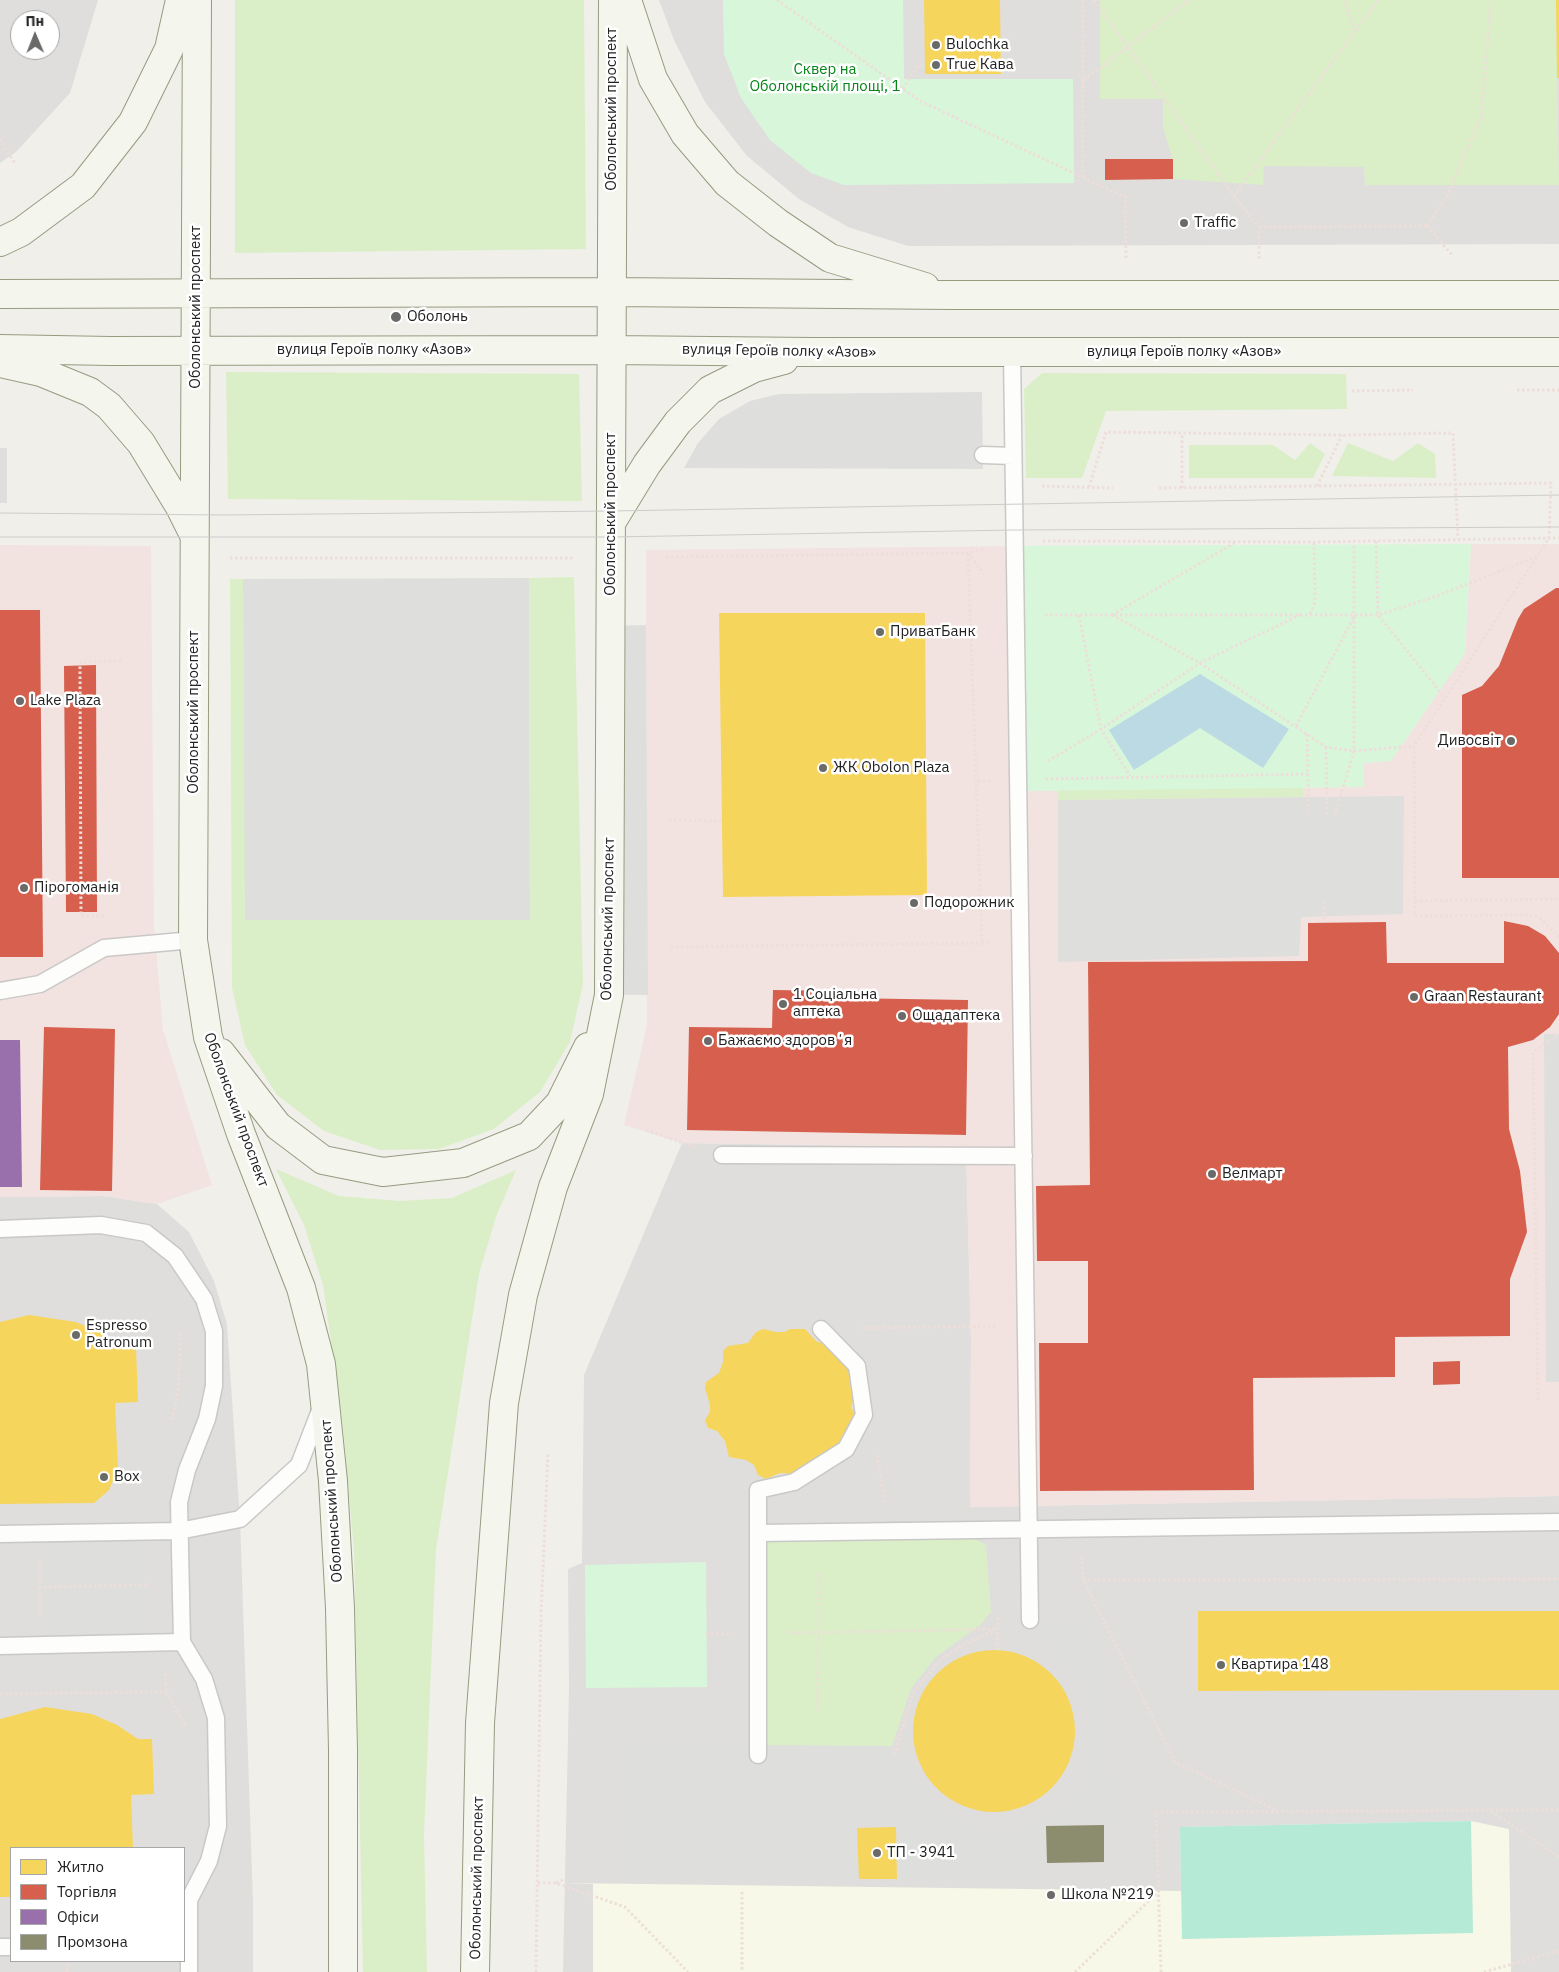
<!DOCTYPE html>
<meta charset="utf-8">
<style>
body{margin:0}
#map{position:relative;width:1559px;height:1972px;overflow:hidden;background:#f0efea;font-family:"IBM Plex Sans",sans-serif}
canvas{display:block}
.legend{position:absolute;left:10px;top:1847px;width:175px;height:115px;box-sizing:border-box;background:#fff;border:1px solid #a7a7a7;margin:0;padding:6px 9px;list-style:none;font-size:15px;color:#222}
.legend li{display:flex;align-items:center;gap:10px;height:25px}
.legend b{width:25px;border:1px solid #a7a7a7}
.north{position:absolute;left:10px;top:10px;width:50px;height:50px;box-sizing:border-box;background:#fff;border:1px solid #a7a7a7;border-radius:50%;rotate:359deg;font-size:14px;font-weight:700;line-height:20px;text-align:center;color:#222}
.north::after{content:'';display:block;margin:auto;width:18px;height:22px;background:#6a6a68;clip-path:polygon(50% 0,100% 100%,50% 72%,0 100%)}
</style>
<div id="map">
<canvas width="1559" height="1972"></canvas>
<ul class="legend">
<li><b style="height:14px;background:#f6d55c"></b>Житло</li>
<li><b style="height:14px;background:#d6604d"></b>Торгівля</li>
<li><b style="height:14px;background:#9970ab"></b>Офіси</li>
<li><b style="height:14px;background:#8c8c6e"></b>Промзона</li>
</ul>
<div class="north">Пн</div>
</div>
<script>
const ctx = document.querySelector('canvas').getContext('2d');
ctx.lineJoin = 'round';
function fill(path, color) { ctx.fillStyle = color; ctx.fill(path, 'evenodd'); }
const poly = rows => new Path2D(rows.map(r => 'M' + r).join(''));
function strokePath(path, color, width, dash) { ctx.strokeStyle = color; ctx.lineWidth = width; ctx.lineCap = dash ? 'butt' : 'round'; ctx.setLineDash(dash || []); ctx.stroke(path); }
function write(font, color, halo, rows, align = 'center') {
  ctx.font = font + ' "IBM Plex Sans",sans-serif'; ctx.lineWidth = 5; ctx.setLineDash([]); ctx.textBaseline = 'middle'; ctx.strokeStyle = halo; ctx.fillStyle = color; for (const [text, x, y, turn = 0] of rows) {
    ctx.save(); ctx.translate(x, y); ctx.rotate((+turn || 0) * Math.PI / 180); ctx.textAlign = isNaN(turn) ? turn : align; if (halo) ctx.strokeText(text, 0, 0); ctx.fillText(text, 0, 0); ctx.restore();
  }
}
fill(poly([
 [0,0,98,0,70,93,16,152,0,163],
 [20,20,50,20,50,50,20,50],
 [659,0,1559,0,1559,244,908,246,848,227,799,199,747,156,705,102,674,40],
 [682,1143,966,1147,971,1340,970,1507,1559,1496,1559,1972,563,1972,569,1689,568,1569,582,1563,584,1375],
 [103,1196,157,1204,189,1232,214,1281,227,1324,240,1519,253,1903,253,1972,0,1972,0,1197],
 [11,1848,184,1848,184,1961,11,1961]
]), '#dfdedc');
fill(poly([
 [1471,544,1559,544,1559,1496,970,1507,971,1340,966,1147,682,1143,624,1125,647,1025,646,550,1022,546,1028,791,1364,787,1364,763,1465,654],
 [0,545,151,546,154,925,163,1030,212,1185,157,1204,103,1196,0,1197]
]), '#f2e3e0');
fill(poly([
 [1471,1821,1509,1829,1511,1972,593,1972,593,1884,565,1883,1181,1891,1180,1827]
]), '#f7f8e7');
fill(poly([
 [982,392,983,469,684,468,698,443,719,419,750,401,779,394],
 [0,448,7,448,7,503,0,503],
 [529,578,530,920,244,921,243,579],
 [646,625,648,995,609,995,611,626],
 [1404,796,1403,914,1301,917,1299,956,1058,962,1058,800],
 [1544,1034,1559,1034,1559,1382,1546,1382],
 [146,1532,146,1643,45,1645,44,1534],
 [1030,1620,1095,1621,1099,1687,1112,1695,1113,1825,1047,1826,1047,1880,897,1879,896,1828,857,1828,859,1879,620,1880,621,1745,892,1746,933,1800,956,1820,984,1831,1027,1830,1062,1807,1089,1781,1088,1694],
 [69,1961,168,1961,168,1972,69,1972]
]), '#dededc');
fill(poly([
 [235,0,584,0,586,249,235,253],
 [1100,0,1556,0,1559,185,1365,185,1364,167,1264,166,1263,185,1173,179,1173,161,1163,127,1163,99,1100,99],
 [226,372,579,374,582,501,228,499],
 [1042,373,1346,374,1347,409,1106,411,1082,478,1026,478,1024,389],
 [1310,443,1325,454,1313,478,1189,478,1189,445,1273,445,1295,460],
 [1348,443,1393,461,1418,443,1435,454,1436,478,1332,476],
 [574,577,583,984,570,1042,540,1092,494,1129,439,1149,380,1150,324,1131,277,1095,245,1045,232,988,230,579,243,579,245,920,530,920,529,578],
 [1303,779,1303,797,1058,800,1058,782],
 [276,1169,339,1196,400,1201,452,1198,516,1170,496,1217,479,1274,436,1550,424,1835,427,1972,363,1972,354,1550,343,1428,323,1285,304,1225],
 [763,1537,972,1537,986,1545,991,1612,980,1625,936,1657,911,1689,892,1746,762,1745]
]), '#daefc8');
fill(poly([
 [723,0,903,0,904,79,1073,79,1074,183,844,185,811,173,770,140,741,98,724,54],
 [1471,544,1465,654,1391,761,1364,763,1364,787,1028,791,1022,546],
 [706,1562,707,1687,586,1688,585,1565]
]), '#d8f7da');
fill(poly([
 [1471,1821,1473,1933,1182,1939,1180,1827]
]), '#b4ead6');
fill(poly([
 [1200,674,1289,729,1263,768,1200,728,1134,770,1109,730]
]), '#bcdae4');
fill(poly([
 [924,0,1000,0,1001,74,925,74],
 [1556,0,1559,0,1559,78,1557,78],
 [719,613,925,613,927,895,723,897],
 [29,1315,76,1322,101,1333,121,1347,136,1347,138,1402,115,1403,118,1469,109,1490,94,1503,0,1504,0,1322],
 [763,1329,776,1332,784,1332,790,1329,805,1329,816,1341,824,1344,833,1344,843,1357,844,1365,849,1372,854,1373,855,1395,851,1408,858,1415,857,1427,840,1441,840,1445,793,1474,780,1473,766,1479,758,1475,754,1465,746,1460,729,1457,725,1441,717,1431,708,1428,705,1420,710,1412,710,1405,705,1388,706,1382,719,1373,723,1362,723,1351,728,1346,748,1343,756,1332],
 [1198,1611,1559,1611,1559,1690,1198,1691],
 '913 1731a81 81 0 1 1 162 0a81 81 0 1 1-162 0Z',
 [45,1707,92,1714,117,1725,138,1739,152,1739,154,1794,131,1795,133,1848,11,1848,11,1897,0,1897,0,1719],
 [896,1827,897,1879,859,1879,857,1828]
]), '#f6d55c');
fill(poly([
 [1105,159,1173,159,1173,179,1105,180],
 [1556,588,1559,588,1559,878,1462,878,1462,695,1482,686,1499,666,1518,619,1524,609],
 [0,610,40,610,43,957,0,957],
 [96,665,97,912,66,912,64,666],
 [1504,921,1528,926,1545,936,1559,953,1559,1014,1550,1027,1533,1040,1508,1047,1509,1129,1520,1171,1527,1232,1510,1279,1510,1336,1395,1337,1395,1377,1253,1378,1254,1490,1040,1491,1039,1343,1088,1343,1088,1261,1037,1261,1036,1186,1090,1185,1088,962,1308,961,1308,923,1386,922,1387,963,1504,963],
 [773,990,841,991,842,998,968,1000,966,1135,687,1130,689,1027,772,1028],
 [44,1027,115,1029,112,1191,40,1190],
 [1460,1361,1460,1384,1433,1385,1433,1362]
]), '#d6604d');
fill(poly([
 [0,1040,20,1040,22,1187,0,1187]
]), '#9970ab');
fill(poly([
 [1104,1825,1104,1862,1047,1863,1046,1826]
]), '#8c8c6e');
const service = poly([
 [1012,353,1030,1620],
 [983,455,1013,456],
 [0,991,40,984,104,948,193,940],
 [722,1155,1024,1156],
 [0,1229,101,1225,146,1233,175,1256,204,1299,214,1331,214,1386,207,1419,187,1470,179,1502,182,1642,204,1679,216,1718,218,1826,209,1861,189,1900,189,1972],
 [758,1533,1559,1522],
 [0,1534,179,1531,240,1519,299,1465,321,1408],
 [0,1646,182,1642],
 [758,1755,758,1490,794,1482,846,1449,864,1415,857,1366,821,1329],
 [0,1947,11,1947]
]);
const secondary = poly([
 [197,0,193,940,208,1037,241,1134,301,1288,321,1364,333,1481,340,1608,343,1750,343,1972],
 [627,0,653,79,685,134,727,183,778,223,830,258,925,287],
 [0,242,21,232,83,186,133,122,169,49,180,0],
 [0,294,612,292,952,295,1559,295],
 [0,349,110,351,611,350,812,352,1559,352],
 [0,363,41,372,90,392,109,406,141,443,180,507,193,533],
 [611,523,647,464,678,422,710,390,754,368,784,360],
 [221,1053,278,1126,323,1160,383,1172,463,1163,529,1136,560,1103,588,1047],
 [475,1972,480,1723,504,1403,523,1295,553,1187,589,1094,609,995,613,0]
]);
strokePath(service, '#c9c8c6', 19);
strokePath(secondary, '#979b80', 30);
strokePath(poly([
 [777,0,920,101,1125,197,1126,260],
 [1083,0,1083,177],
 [1094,0,1234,196,1259,227,1259,259],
 [1344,0,1355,33],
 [1084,80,1189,0],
 [903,89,918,65,925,64],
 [0,139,16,165],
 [1234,196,1378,0],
 [1427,226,1447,196,1481,118,1491,0],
 [1427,226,1453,256],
 [1259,227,1427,226],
 [1517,390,1559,390],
 [1352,391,1413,390],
 [1042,486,1113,488],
 [1317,486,1342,435],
 [1089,487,1106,432,1342,435,1453,433,1458,539],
 [1159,488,1551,483,1549,538,1414,746,1415,916,1522,915,1539,917,1559,937],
 [1182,488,1182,433],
 [1043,541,1314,542,1559,538],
 [1376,541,1378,615,1445,698],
 [1354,546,1354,751,1414,746],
 [968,553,984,574],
 [968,554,982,943],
 [666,557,968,553,985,549],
 [230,558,574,558],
 [1310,614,1315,602,1314,542],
 [1045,615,1378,615,1437,596,1536,557],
 [1079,615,1101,729,1130,776],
 [1112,615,1200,663,1326,747,1354,751,1335,815],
 [1112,615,1236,542],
 [1296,726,1355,615],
 [1307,734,1309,815],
 [1326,747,1327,814],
 [1048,761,1101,729,1200,663,1302,614],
 [1046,779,1308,774],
 [978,781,990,781],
 [669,820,722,821],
 [1415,901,1559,899],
 [1324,902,1324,922],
 [104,916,81,916,80,665,81,662,122,661],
 [671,947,990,943],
 [646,1130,695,1147],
 [863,1328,996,1326],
 [1538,1400,1533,1052,1559,1034],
 [172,1420,178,1392,181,1332],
 [877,1455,885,1503],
 [1082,1557,1083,1580,1175,1762,1276,1810],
 [40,1561,40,1587,150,1585],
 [1083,1580,1559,1579],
 [40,1587,40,1617],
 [788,1633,998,1629],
 [706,1634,730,1634],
 [997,1650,998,1616],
 [165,1673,166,1692,186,1727],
 [0,1694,166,1692],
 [818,1710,819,1572],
 [894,1755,913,1693,940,1660,963,1645,995,1630],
 [1491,1811,1559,1857],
 [538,1883,556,1883,625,1907,688,1972],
 [556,1883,565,1879],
 [742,1892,742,1972],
 [67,1972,67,1961],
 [536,1972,541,1614,548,1452],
 [1075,1972,1159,1891],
 [1161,1972,1156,1812,1559,1810],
 [1484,1972,1559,1951]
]), '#eddeda', 3, [2.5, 2.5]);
strokePath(service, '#fdfdfc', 16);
strokePath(secondary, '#f4f5ed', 28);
strokePath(poly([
 [0,513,224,515,611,511,1559,495],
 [0,537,611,537,1014,530,1559,527]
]), '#cccccb', 1);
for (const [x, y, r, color] of [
 [936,45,5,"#6a6a68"],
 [936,65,5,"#6a6a68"],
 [1184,223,5,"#6a6a68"],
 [396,317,6,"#6a6a68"],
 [880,632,5,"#6a6a68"],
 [20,701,5,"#6a6a68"],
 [1511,741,5,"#6a6a68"],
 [823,768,5,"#6a6a68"],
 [24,888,5,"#6a6a68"],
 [914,903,5,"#6a6a68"],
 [1414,997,5,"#6a6a68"],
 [783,1004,5,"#6a6a68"],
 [902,1016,5,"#6a6a68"],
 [708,1041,5,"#6a6a68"],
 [1212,1174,5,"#6a6a68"],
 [76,1335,5,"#6a6a68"],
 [104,1477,5,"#6a6a68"],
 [1221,1665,5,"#6a6a68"],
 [877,1853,5,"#6a6a68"],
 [1051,1895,5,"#6a6a68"]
]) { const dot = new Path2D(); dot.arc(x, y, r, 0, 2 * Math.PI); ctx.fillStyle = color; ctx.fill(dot); strokePath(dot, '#fff', 2); }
write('15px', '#222', '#fff', [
 ["Bulochka",946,45],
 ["True Кава",946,65],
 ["Traffic",1194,223],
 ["Оболонь",407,317],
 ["ПриватБанк",890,632],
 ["Lake Plaza",30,701],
 ["Дивосвіт",1501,741,"right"],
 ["ЖК Obolon Plaza",833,768],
 ["Пірогоманія",34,888],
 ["Подорожник",924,903],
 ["1 Соціальна",793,995],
 ["аптека",793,1012],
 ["Graan Restaurant",1424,997],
 ["Ощадаптека",912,1016],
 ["Бажаємо здоровʼя",718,1041],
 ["Велмарт",1222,1174],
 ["Espresso",86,1326],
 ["Patronum",86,1343],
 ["Box",114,1477],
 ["Квартира 148",1231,1665],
 ["ТП - 3941",887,1853],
 ["Школа №219",1061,1895]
], 'left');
write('15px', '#068519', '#fff', [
 ["Сквер на",825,70],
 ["Оболонській площі, 1",825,87]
]);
write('15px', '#222', '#fff', [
 ["Оболонський проспект",612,109,-90],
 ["Оболонський проспект",196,307,-90],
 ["вулиця Героїв полку «Азов»",374,350],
 ["вулиця Героїв полку «Азов»",779,351,1],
 ["вулиця Героїв полку «Азов»",1184,352],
 ["Оболонський проспект",611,514,-90],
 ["Оболонський проспект",194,712,-90],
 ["Оболонський проспект",608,919,-89],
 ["Оболонський проспект",236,1110,70],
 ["Оболонський проспект",332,1501,-94],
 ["Оболонський проспект",477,1878,-89]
]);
</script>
